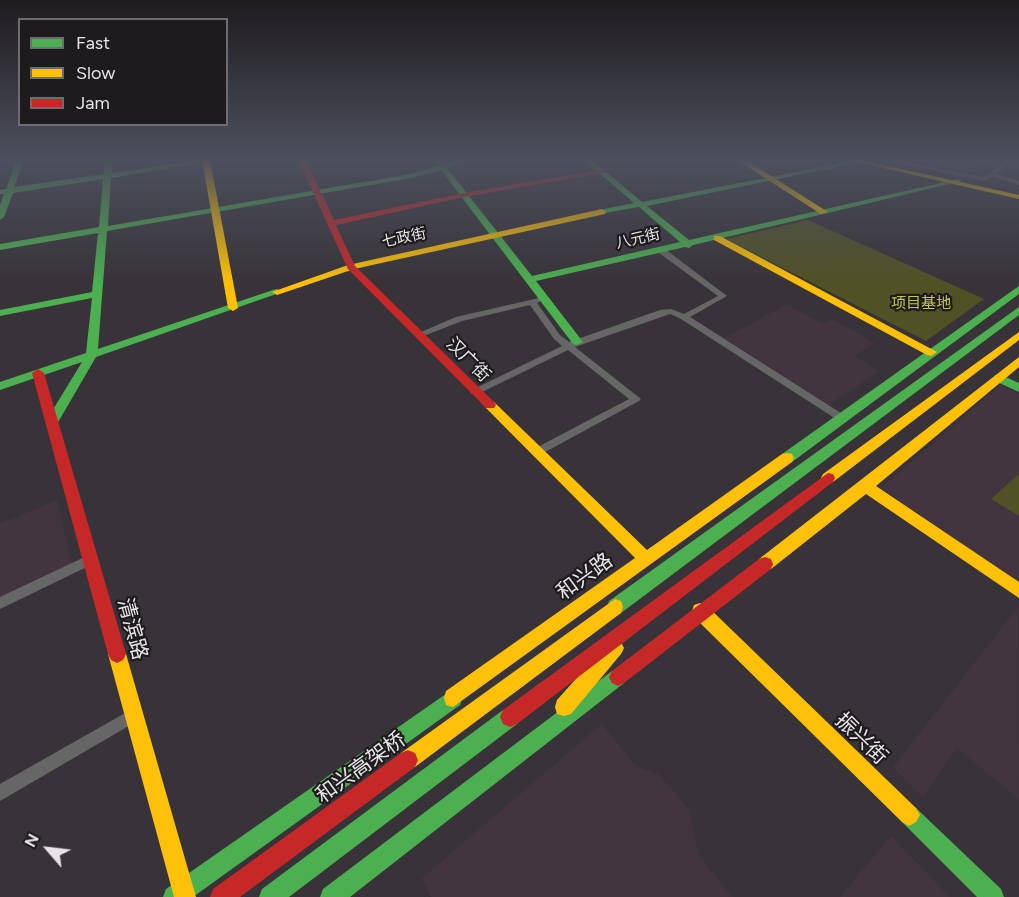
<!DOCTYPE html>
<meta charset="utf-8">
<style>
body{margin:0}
#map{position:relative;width:1019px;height:897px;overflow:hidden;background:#383338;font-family:Figtree,sans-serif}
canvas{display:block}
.legend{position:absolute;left:18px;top:18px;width:210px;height:108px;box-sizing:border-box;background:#1e1b1e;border:2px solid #6f6b6e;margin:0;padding:8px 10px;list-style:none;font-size:18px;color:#e8e3e7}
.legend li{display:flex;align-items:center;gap:12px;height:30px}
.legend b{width:30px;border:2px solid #6f6b6e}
.north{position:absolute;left:18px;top:819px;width:60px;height:60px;-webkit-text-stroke:4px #1e1b1e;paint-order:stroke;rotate:298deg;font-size:16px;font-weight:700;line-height:24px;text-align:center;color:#e8e3e7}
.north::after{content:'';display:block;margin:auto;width:21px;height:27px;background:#e8e3e7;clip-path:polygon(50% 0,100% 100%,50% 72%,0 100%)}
</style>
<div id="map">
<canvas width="1019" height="897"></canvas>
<ul class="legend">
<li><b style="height:8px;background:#4caf50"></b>Fast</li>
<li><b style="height:8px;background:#ffc107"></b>Slow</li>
<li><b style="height:8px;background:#c62828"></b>Jam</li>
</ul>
<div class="north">N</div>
</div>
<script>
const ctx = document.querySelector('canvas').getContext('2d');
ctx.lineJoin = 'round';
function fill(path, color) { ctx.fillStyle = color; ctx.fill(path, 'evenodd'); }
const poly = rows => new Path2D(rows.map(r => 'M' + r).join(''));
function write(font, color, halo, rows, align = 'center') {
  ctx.font = font + ' Figtree,"Noto Sans SC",sans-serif'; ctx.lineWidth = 4.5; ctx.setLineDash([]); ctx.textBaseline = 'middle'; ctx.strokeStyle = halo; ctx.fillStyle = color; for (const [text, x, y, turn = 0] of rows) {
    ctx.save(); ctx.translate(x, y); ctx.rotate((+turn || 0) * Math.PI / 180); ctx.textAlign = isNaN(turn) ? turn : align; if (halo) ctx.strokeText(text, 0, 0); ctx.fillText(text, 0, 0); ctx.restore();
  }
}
fill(poly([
 [745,160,844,160,850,161,773,177],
 [871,160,1019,160,1019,191,1014,190],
 [787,304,822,324,833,319,875,343,854,356,880,371,829,405,724,338],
 [1001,385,1019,394,1019,583,881,488],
 [57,500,72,564,0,598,0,524],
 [1018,607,1019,799,957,748,923,798,893,767],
 [602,724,636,766,658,774,689,809,699,856,733,897,431,897,422,878],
 [891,836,950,897,840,897]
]), '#423540');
fill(poly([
 [808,220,984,299,926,341,726,239],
 [1019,474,1019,516,991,499]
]), '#505125');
fill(poly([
 [884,160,894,160,983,177,1008,160,1014,160,996,174,1019,181,1019,185,992,176,984,181,884,160],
 [659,249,665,249,727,296,690,317,844,415,845,417,844,419,836,419,681,319,670,314,575,347,641,399,639,401,536,457,531,453,532,450,629,399,568,350,478,394,472,394,470,392,472,390,562,346,554,339,530,305,462,321,421,337,418,338,414,335,456,317,539,298,543,300,537,303,560,335,569,342,660,310,671,309,684,314,718,296,659,253,659,249],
 [91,554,95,555,97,559,95,563,0,609,0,597,91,554],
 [134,708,139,710,141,715,139,720,0,801,0,784,134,708]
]), '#676666');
fill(poly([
 [16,160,24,160,14,187,104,174,105,160,113,160,112,173,200,160,217,160,111,178,108,226,410,174,438,166,435,160,441,160,444,164,461,160,472,160,447,168,532,276,680,242,639,207,599,214,599,210,634,203,584,160,592,160,642,202,857,160,866,161,647,206,689,240,958,179,962,181,693,245,689,248,685,247,536,281,583,342,577,345,573,344,441,170,411,178,107,231,98,349,273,290,277,289,282,292,96,357,57,424,52,426,46,421,82,362,0,390,0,382,86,353,92,298,0,316,0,310,92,292,98,233,0,250,0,244,99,227,103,179,13,193,4,217,0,220,0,205,4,194,0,194,0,190,6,189,16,160],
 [1019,286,1019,294,792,462,782,462,780,458,782,454,1019,286],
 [1019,307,1019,315,621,613,615,615,609,613,607,607,609,601,1019,307],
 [999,374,1019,383,1019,392,995,381,993,378,995,375,999,374],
 [618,668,624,671,627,677,624,683,350,897,320,897,323,889,612,671,618,668],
 [453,689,460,691,462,698,460,705,193,897,163,897,166,889,453,689],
 [510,707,517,710,520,717,517,724,289,897,259,897,262,889,503,710,510,707],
 [909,804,916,808,1001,889,1004,897,977,897,902,822,898,815,902,808,909,804]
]), '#4caf50');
fill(poly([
 [202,160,210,160,238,308,233,311,228,308,202,160],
 [737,160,746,160,828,212,821,214,737,160],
 [848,160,861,160,1019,195,1019,199,848,160],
 [602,209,606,212,605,214,354,269,277,295,272,292,348,265,602,209],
 [714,236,720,236,937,352,931,356,927,355,714,240,714,236],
 [1019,332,1019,340,833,482,823,482,821,478,823,474,1019,332],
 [1019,357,1019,367,876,486,1019,582,1019,598,866,494,771,569,765,571,759,569,757,564,759,559,1019,357],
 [490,401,494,402,647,550,782,454,787,453,792,454,794,458,792,462,453,707,446,705,444,698,446,691,635,558,486,408,484,405,486,402,490,401],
 [615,599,621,601,623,607,621,613,415,767,408,770,401,767,398,760,401,753,615,599],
 [700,603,706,605,916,808,920,815,916,822,909,826,902,822,694,617,692,611,694,605,700,603],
 [615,639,621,642,624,648,621,654,571,714,564,716,557,714,555,707,557,700,609,642,615,639],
 [117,645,123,648,126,654,196,897,174,897,108,654,111,648,117,645]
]), '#ffc107');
fill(poly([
 [298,160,306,160,334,220,464,193,605,169,605,173,602,173,464,197,336,225,355,266,494,402,496,405,494,408,486,408,348,269,298,160],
 [38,369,44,373,126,654,123,660,117,663,111,660,108,654,32,373,38,369],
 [828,473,833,474,835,478,833,482,517,724,510,727,503,724,500,717,503,710,828,473],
 [765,557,771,559,773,564,771,569,624,683,618,686,612,683,609,677,612,671,759,559,765,557],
 [408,750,415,753,418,760,415,767,240,897,210,897,213,889,401,753,408,750]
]), '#c62828');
fill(poly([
 [909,160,992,160,990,164,974,173],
 [1014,160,1019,160,1019,173,1008,170]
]), '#50424e');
fill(poly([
 [984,160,992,160,990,164,974,173,981,161]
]), '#413640');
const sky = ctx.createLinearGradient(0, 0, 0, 285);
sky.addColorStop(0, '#1f1c1f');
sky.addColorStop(0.56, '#4d505e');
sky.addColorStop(1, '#4d505e00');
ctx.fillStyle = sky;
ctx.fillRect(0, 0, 1019, 285);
write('15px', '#e8e3e7', '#1e1b1e', [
 ["七政街",404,238,-12],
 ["八元街",638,239,-13]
]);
write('15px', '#c3c840', '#1e1b1e', [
 ["项目基地",921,304]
]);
write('18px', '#e8e3e7', '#1e1b1e', [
 ["汉广街",468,360,45]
]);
write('21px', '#e8e3e7', '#1e1b1e', [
 ["和兴路",585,577,-36],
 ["清滨路",132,629,75],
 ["振兴街",861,739,44],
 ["和兴高架桥",361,768,-36]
]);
</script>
